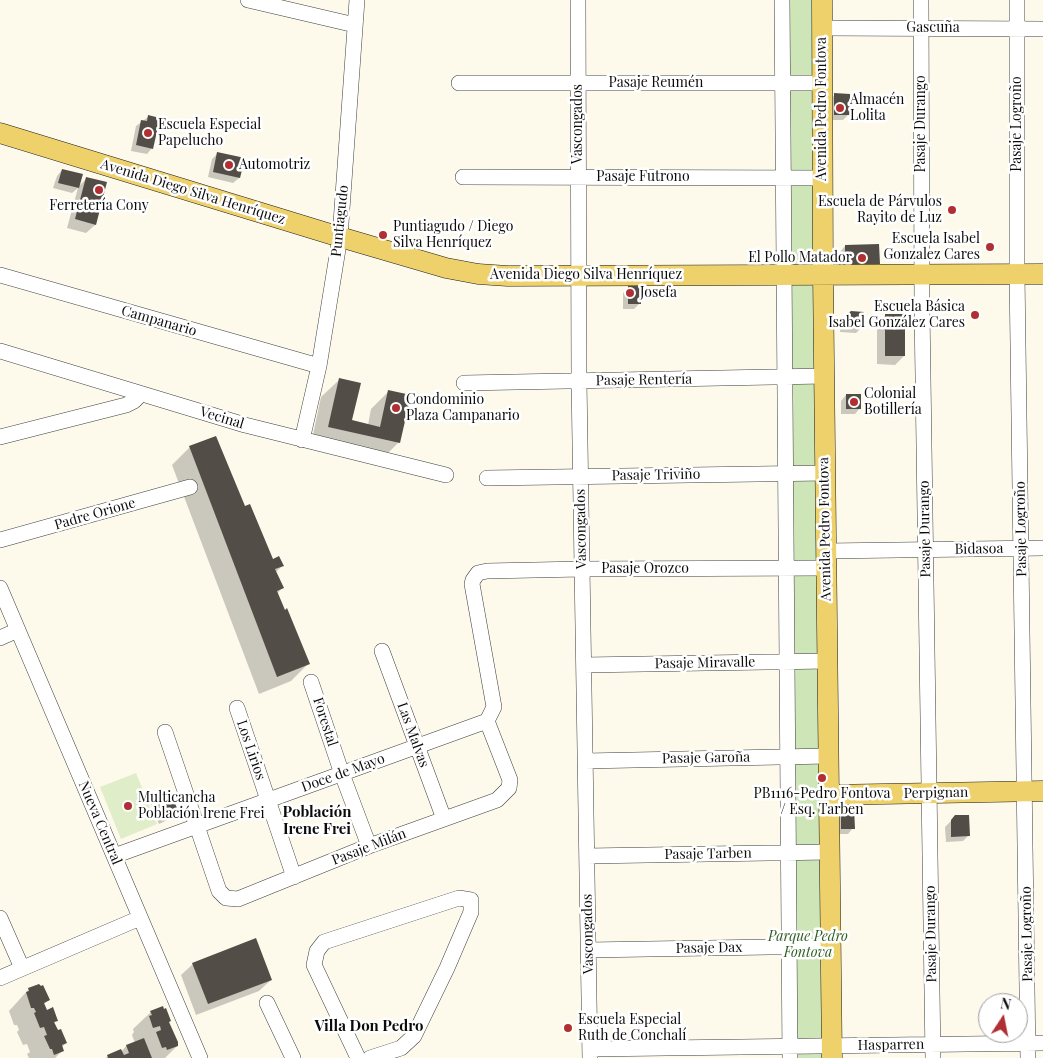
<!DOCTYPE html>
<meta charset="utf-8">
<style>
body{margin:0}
#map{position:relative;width:1043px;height:1058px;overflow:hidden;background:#fdfaeb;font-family:"Playfair Display",serif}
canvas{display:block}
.north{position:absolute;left:978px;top:993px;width:50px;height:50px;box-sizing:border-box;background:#fff;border:1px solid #9d9d9d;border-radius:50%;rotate:11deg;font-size:14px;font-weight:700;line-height:20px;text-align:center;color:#0b0b0b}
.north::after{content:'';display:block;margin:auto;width:18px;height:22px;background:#af2f32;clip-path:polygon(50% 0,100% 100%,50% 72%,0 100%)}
</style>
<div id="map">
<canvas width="1043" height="1058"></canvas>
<div class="north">N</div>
</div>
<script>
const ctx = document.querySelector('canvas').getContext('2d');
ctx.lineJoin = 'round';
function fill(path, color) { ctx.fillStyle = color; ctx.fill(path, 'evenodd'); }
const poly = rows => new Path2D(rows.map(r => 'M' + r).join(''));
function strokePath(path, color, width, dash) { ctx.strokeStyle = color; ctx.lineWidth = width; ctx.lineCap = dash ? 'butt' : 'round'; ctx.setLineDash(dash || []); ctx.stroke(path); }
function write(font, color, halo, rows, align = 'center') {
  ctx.font = font + ' "Playfair Display",serif'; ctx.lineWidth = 5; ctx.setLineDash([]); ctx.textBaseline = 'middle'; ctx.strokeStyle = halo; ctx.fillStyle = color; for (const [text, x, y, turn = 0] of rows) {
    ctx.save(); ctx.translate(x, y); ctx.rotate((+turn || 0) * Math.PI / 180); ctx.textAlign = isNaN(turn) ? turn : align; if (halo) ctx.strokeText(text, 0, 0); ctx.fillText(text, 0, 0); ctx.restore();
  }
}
fill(poly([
 [784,0,815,0,825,1058,792,1058]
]), '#cee5b8');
fill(poly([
 [136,773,157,824,121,839,100,787]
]), '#dfedc9');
fill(poly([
 [835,95,848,115,843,120,829,120,829,100],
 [148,117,152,148,147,154,131,151,136,126],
 [218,153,243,159,239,178,233,183,208,177,212,159],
 [62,170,78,187,87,178,95,225,86,233,67,228,78,188,72,193,53,188,57,176],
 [845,246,878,264,873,269,840,268,840,252],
 [629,288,640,303,634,309,623,309,623,293],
 [847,316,862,327,856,333,840,332,841,322],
 [885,316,904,356,895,365,877,364,877,324],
 [339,380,351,421,368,425,371,409,389,391,399,442,381,460,311,444,321,397],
 [846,395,860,408,855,414,841,414,841,401],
 [216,437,245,508,272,561,282,566,275,573,282,588,277,594,308,664,291,681,259,694,172,465,189,448],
 [156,798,178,813,172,818,159,824,150,803],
 [845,808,853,828,848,834,836,834,836,817],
 [955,817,968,836,963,841,946,842,945,827],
 [193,964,271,980,259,991,196,1015,181,975],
 [29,989,48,1000,43,1005,46,1011,57,1020,53,1024,66,1043,61,1048,62,1051,55,1058,29,1058,27,1054,30,1052,27,1044,23,1045,17,1032,19,1030,17,1025,14,1025,9,1011],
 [151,1012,168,1023,177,1046,165,1058,105,1058,121,1052,126,1046,135,1043,132,1035,134,1032,133,1029]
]), '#0003');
fill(poly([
 [834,93,850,94,850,115,834,115],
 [148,115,160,118,153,149,136,145,141,120,147,121],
 [217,152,245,158,240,178,213,172],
 [62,169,83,174,79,188,58,183],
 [86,177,107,182,96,225,75,219],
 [879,244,880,264,850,265,845,263,845,245],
 [628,286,641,286,641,304,628,304],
 [851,311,864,312,863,328,845,327,846,315],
 [885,314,905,314,905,356,885,356],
 [339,378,361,383,352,420,380,427,388,390,411,395,400,443,328,427],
 [846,394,861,394,861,409,846,409],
 [216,436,245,506,250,504,273,559,279,556,284,566,275,569,284,588,277,591,285,610,287,608,310,664,277,677,189,446],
 [170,791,179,813,164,819,155,797],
 [844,807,854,807,855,829,841,829,841,810],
 [955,815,969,815,970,836,951,837,951,820],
 [256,938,272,980,208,1004,192,963],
 [39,984,41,986,43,985,50,1000,44,1003,47,1010,53,1007,58,1021,54,1022,58,1030,61,1029,67,1043,62,1045,64,1051,54,1055,52,1049,50,1049,44,1036,47,1035,44,1027,40,1028,34,1013,36,1012,34,1008,31,1008,26,992,29,991,28,988],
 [163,1006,164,1009,166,1008,171,1021,169,1022,178,1042,178,1046,167,1050,166,1047,162,1048,156,1032,161,1030,160,1026,153,1028,149,1016,152,1015,150,1011],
 [144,1038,152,1058,108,1058,107,1055,121,1049,124,1055,129,1053,126,1045]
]), '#534d48');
const minor = poly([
 [248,0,355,25],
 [578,0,579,381,590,1058],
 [782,0,790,1058],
 [921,0,922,309,933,1058],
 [1017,0,1017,274,1028,1058],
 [822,28,1043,29],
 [459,83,822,83],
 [463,177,822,178],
 [0,275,319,366],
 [0,351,245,425,446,475],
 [464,383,824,376],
 [0,437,126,405,134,401,141,394],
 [302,440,319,366,340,237,357,0],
 [487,478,825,473],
 [0,540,190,487],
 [826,551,1043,548],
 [0,588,200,1058],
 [0,638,18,630],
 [382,651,444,819],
 [584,665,827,661],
 [311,682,342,774,369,846],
 [237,708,294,877],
 [165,732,219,891,226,898,238,899,369,846,497,800,509,788,510,780,487,721,494,707,472,584,473,580,478,573,487,571,582,569,826,568],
 [585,761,828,756],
 [114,856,487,721],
 [587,856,829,852],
 [0,918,22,968],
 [588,950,830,946],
 [0,978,140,918],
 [267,1003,293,1058],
 [590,1049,1043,1043],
 [358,1058,314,965,317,951,324,942,459,898,471,900,471,912,447,968,414,1036,401,1048,370,1058]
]);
const major = poly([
 [822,0,823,274,832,1058],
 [0,133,340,237,446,268,478,274,508,276,1043,274],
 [828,795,1043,791]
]);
strokePath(minor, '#3e3e3e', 16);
strokePath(major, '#1c1c1c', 21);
strokePath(minor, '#fff', 15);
strokePath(major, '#eed16a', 20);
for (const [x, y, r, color] of [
 [840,108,5,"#af2f32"],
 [148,133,5,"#af2f32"],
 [229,165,5,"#af2f32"],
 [99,190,5,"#af2f32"],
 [952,210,5,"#af2f32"],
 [383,235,5,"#af2f32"],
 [990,247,5,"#af2f32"],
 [862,258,5,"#af2f32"],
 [630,293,5,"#af2f32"],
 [975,315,5,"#af2f32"],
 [854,402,5,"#af2f32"],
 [396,408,5,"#af2f32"],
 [822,778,5,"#af2f32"],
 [128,806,5,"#af2f32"],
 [568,1028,5,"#af2f32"]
]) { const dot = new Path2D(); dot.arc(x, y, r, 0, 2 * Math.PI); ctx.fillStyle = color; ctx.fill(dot); strokePath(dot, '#fff', 2); }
write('14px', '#0b0b0b', '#fff', [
 ["Gascuña",933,28],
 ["Pasaje Reumén",656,83],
 ["Avenida Pedro Fontova",822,109,-90],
 ["Vascongados",578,124,-90],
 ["Pasaje Durango",921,124,-90],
 ["Pasaje Logroño",1017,124,-90],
 ["Pasaje Futrono",643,177],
 ["Avenida Diego Silva Henríquez",193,192,17],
 ["Puntiagudo",340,221,-84],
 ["Avenida Diego Silva Henríquez",586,275],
 ["Campanario",159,321,16],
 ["Pasaje Rentería",644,380,-1],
 ["Vecinal",222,418,17],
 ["Pasaje Triviño",656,475,-1],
 ["Padre Orione",95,514,-16],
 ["Vascongados",581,529,-91],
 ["Avenida Pedro Fontova",825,529,-91],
 ["Pasaje Durango",925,529,-91],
 ["Pasaje Logroño",1021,529,-91],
 ["Bidasoa",979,549,-1],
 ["Pasaje Orozco",645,569],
 ["Pasaje Miravalle",705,663,-1],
 ["Forestal",325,722,72],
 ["Las Malvas",413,735,70],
 ["Los Lirios",251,750,71],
 ["Pasaje Garoña",706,758,-1],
 ["Doce de Mayo",343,773,-20],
 ["Perpignan",936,793,-1],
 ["Nueva Central",100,823,67],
 ["Pasaje Milán",369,847,-21],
 ["Pasaje Tarben",708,854,-1],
 ["Vascongados",588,934,-91],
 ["Pasaje Durango",931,934,-91],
 ["Pasaje Logroño",1027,934,-91],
 ["Pasaje Dax",709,948,-1],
 ["Hasparren",891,1045,-1]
]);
write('14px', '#0b0b0b', '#fff', [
 ["Almacén",850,100],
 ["Lolita",850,116],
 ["Escuela Especial",158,125],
 ["Papelucho",158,141],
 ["Automotriz",239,165],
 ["Escuela de Párvulos",942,202,"right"],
 ["Rayito de Luz",942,218,"right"],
 ["Ferretería Cony",99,206,"center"],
 ["Puntiagudo / Diego",393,227],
 ["Silva Henríquez",393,243],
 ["Escuela Isabel",980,239,"right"],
 ["Gonzalez Cares",980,255,"right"],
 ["El Pollo Matador",852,258,"right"],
 ["Josefa",640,293],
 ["Escuela Básica",965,307,"right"],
 ["Isabel González Cares",965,323,"right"],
 ["Colonial",864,394],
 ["Botillería",864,410],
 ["Condominio",406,400],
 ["Plaza Campanario",406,416],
 ["PB1116-Pedro Fontova",822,794,"center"],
 ["/ Esq. Tarben",822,810,"center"],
 ["Multicancha",138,798],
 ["Población Irene Frei",138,814],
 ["Escuela Especial",578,1020],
 ["Ruth de Conchalí",578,1036]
], 'left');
write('italic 14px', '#2c5d21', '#fff', [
 ["Parque Pedro",808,937],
 ["Fontova",808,953]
]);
write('bold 15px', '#0b0b0b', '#fff', [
 ["Población",317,812],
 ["Irene Frei",317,829],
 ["Villa Don Pedro",369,1026]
]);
</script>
